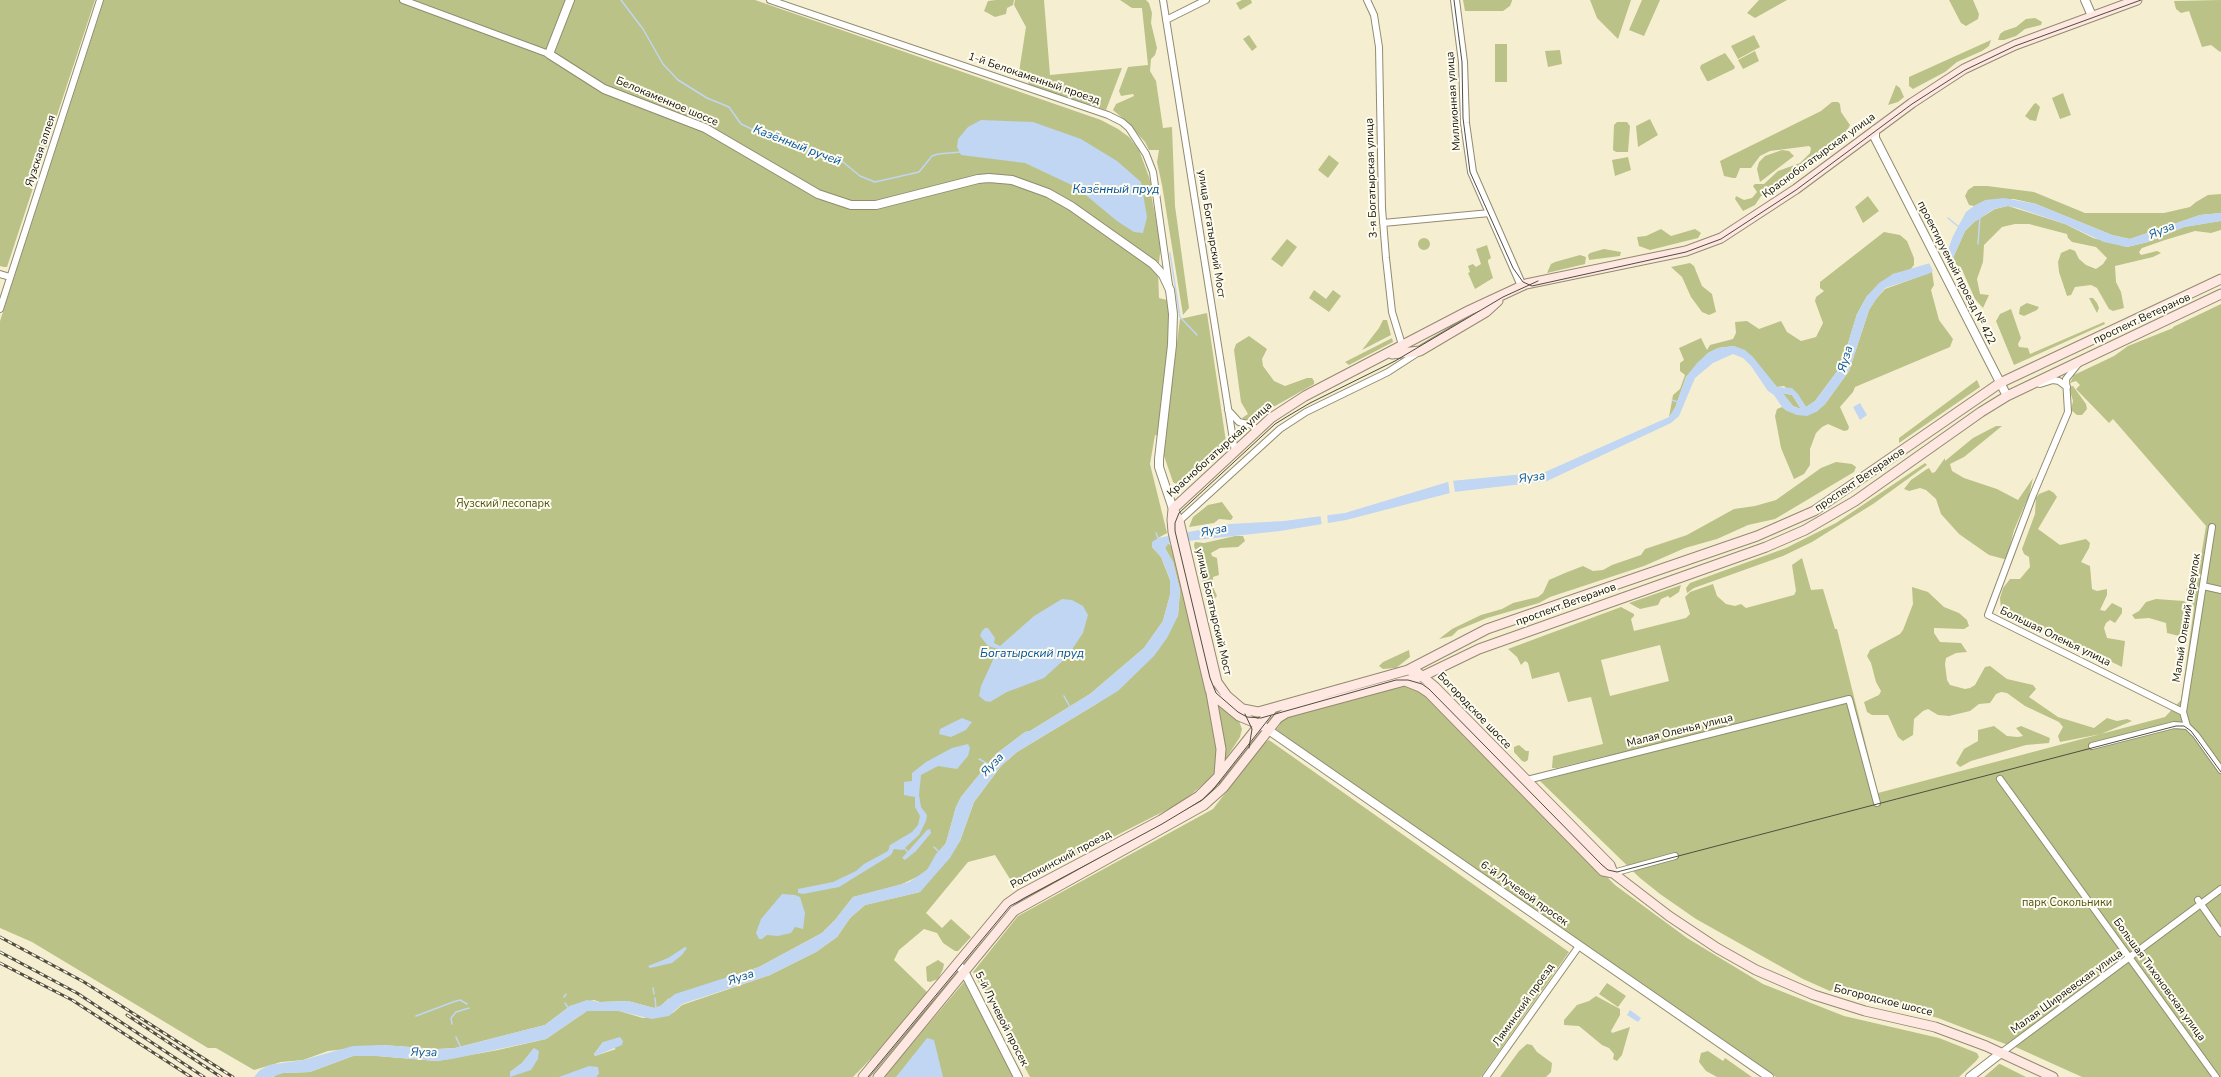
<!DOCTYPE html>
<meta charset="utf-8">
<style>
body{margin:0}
canvas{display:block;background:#f6eed1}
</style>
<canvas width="2221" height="1077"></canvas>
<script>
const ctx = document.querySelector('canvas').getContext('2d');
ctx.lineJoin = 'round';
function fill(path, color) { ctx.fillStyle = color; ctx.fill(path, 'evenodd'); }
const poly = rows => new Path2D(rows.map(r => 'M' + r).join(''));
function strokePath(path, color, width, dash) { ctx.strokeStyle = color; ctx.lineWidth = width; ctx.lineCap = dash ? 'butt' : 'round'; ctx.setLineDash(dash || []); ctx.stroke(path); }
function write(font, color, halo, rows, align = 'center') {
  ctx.font = font + ' "Nunito Sans",sans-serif'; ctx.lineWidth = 4; ctx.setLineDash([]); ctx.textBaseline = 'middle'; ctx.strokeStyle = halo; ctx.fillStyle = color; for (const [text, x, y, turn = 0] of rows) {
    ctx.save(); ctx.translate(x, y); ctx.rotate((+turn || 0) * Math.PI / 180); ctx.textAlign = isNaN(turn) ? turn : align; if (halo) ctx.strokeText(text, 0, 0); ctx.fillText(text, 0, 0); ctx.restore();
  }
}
fill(poly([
 [0,0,95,0,7,267,4,267,0,266],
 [104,0,755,0,1101,120,1118,129,1129,137,1139,150,1149,177,1152,188,1148,189,1151,194,1161,245,1158,271,1159,298,1167,300,1171,314,1169,347,1158,436,1155,435,1150,464,1167,533,1158,538,1152,547,1161,557,1170,580,1170,595,1163,621,1144,648,1090,694,1030,731,1025,732,996,754,961,797,956,807,946,843,927,870,919,876,900,885,853,897,835,920,822,933,759,967,668,999,661,1006,654,1008,628,1001,600,1002,594,1000,570,1006,545,1025,455,1048,438,1049,382,1045,328,1051,303,1060,281,1062,254,1070,216,1048,208,1048,32,942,0,928,0,321],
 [996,0,1014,0,1013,5,1007,8,1006,14,995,17,984,11,988,1],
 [1015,0,1044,0,1050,75,1122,68,1106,110,1029,85,1027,77,1019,72,1026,27,1014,5],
 [1120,0,1146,0,1149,3,1152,13,1151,23,1157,48,1155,55,1151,59,1150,71,1156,81,1163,128,1172,127,1175,206,1189,308,1183,315,1162,185,1157,162,1159,150,1149,150,1145,142,1127,122,1113,110,1116,104,1134,96,1133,94,1121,96,1119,91,1128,67,1148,65,1142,8,1132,8],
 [1242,0,1251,0,1252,3,1240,10,1236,3],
 [1463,0,1512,0,1512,1,1510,6,1503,11,1465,11],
 [1590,0,1631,0,1618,39,1597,18],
 [1642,0,1660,0,1644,36,1629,30],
 [1759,0,1787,0,1755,18,1747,13],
 [1949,0,1973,0,1979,14,1978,19,1966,26,1961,23],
 [2221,0,2221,51,2220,52,2211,45,2202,47,2189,11,2181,13,2176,9,2174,1],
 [2035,18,2042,22,2041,25,2025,29,2016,36,2004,40,1998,40,2000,34,2004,31,2016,27,2026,19],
 [1249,35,1257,47,1252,51,1243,39],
 [1754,35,1760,47,1738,59,1731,46],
 [1991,40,1989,46,1982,51,1957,62,1945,72,1913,89,1909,86,1909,77],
 [1495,44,1507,44,1507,82,1495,82],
 [1560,50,1562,64,1548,67,1545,51],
 [1755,51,1759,61,1743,69,1738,60],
 [1725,53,1735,67,1734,69,1709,81,1707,81,1700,68,1701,65],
 [1896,85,1900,88,1904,97,1898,102,1888,105],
 [2063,93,2071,115,2060,119,2052,98],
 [1832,102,1838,102,1840,104,1841,112,1850,125,1840,144,1792,180,1793,175,1791,173,1783,177,1774,194,1761,196,1755,205,1743,211,1735,199,1736,196,1744,200,1752,198,1757,192,1753,186,1755,184,1764,184,1778,171,1800,163,1810,153,1811,148,1809,146,1770,151,1760,156,1751,168,1740,168,1736,178,1733,178,1724,176,1720,161,1821,111],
 [2036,103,2040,107,2036,121,2030,120,2025,116,2034,104],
 [1650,119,1658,135,1638,147,1636,126],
 [1617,122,1627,122,1630,126,1628,152,1616,152,1613,150,1614,125],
 [1782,150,1789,151,1794,156,1760,182,1757,169,1759,162,1765,156],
 [1329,155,1339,163,1328,178,1318,170],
 [1628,157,1631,170,1615,176,1612,160],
 [1974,186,1987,186,2034,192,2085,213,2164,213,2190,207,2196,202,2208,195,2221,194,2221,213,2200,215,2130,239,2112,235,2036,204,2014,199,1986,200,1974,206,1969,205,1965,196,1968,190],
 [1868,196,1879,211,1863,223,1855,207],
 [2008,206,2065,224,2093,238,2127,247,2148,242,2184,227,2208,223,2221,221,2221,230,2211,233,2195,231,2165,240,2142,248,2139,252,2141,255,2157,251,2161,253,2153,257,2115,266,2116,282,2121,292,2124,308,2113,311,2109,309,2097,288,2091,285,2075,287,2071,295,2067,296,2059,272,2058,262,2061,253,2070,249,2075,251,2079,259,2086,265,2096,269,2103,264,2107,258,2096,247,2072,242,2068,238,2067,234,2029,224,2015,224,2002,227,1984,245,1983,262,1977,279,1980,294,1989,295,1983,308,1975,299,1963,272,1957,267,1953,258,1965,231,1974,222,1995,209],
 [1661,229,1671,236,1695,229,1701,233,1698,238,1650,250,1639,246,1637,237,1646,236],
 [1884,232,1900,235,1907,241,1914,258,1914,265,1910,270,1893,274,1867,296,1857,314,1841,366,1815,401,1806,407,1802,401,1784,386,1777,387,1764,372,1734,346,1718,348,1708,353,1692,370,1686,377,1675,408,1669,417,1673,395,1680,389,1685,375,1680,371,1680,363,1684,360,1679,348,1701,338,1707,350,1710,345,1733,339,1736,333,1735,322,1747,321,1759,329,1781,321,1787,332,1801,341,1816,337,1823,323,1815,301,1816,297,1824,291,1820,288,1820,282],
 '1418 244a6 6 0 1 1 12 0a6 6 0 1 1-12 0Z',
 [1287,239,1297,247,1282,267,1271,259],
 [1487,245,1491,258,1488,260,1488,262,1493,278,1475,289,1468,273,1470,272,1468,266,1473,264,1476,267,1481,264,1476,249],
 [1604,249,1621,252,1620,256,1589,260,1588,255,1590,253],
 [1580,255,1586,257,1585,264,1547,273,1551,264,1555,262],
 [1690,263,1694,266,1702,286,1712,294,1716,312,1709,315,1702,312,1691,297,1682,277,1671,267],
 [1932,272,1934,285,1931,290,1939,320,1953,339,1950,347,1855,387,1853,392,1840,407,1849,427,1848,430,1844,431,1828,424,1822,427,1816,433,1810,449,1810,465,1804,474,1794,479,1781,448,1775,416,1777,409,1782,407,1787,411,1816,412,1825,404,1849,371,1869,310,1876,299,1885,289],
 [1314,290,1326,299,1333,290,1341,296,1329,312,1309,298],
 [2089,298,2093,298,2097,303,2099,308,2097,313],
 [2027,303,2039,307,2037,310,2024,316,2019,314,2020,307],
 [2221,304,2221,1077,2082,1077,2009,1044,2008,1045,1938,1018,1848,995,1846,992,1834,989,1830,991,1803,979,1696,919,1660,894,1640,878,1540,781,1608,763,1606,756,1557,768,1552,768,1553,756,1603,744,1591,697,1568,702,1559,672,1532,679,1528,663,1525,661,1521,665,1517,657,1508,649,1621,607,1634,614,1634,616,1631,619,1634,631,1686,618,1690,614,1685,597,1690,592,1713,584,1717,596,1726,604,1735,606,1741,604,1746,608,1794,595,1796,591,1792,565,1802,558,1811,590,1823,589,1835,629,1837,629,1878,793,2165,717,2181,700,2194,608,2186,590,2195,571,2199,568,2206,526,2113,419,2109,423,2076,389,2080,385,2076,381,2070,383,2074,375,2114,356,2128,346,2173,328,2173,327],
 [1660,645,1669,681,1610,696,1601,660],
 [2011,309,2021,338,2018,344,2019,347,2028,348,2030,354,2104,322,2105,324,2014,365,1996,321,2000,314],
 [1207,313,1226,442,1223,448,1181,487,1173,482,1163,453,1180,319],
 [1383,320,1387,320,1391,335,1362,350,1379,328],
 [1249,336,1267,349,1262,359,1263,366,1274,381,1285,386,1307,378,1312,378,1314,381,1314,384,1268,410,1260,418,1247,420,1242,418,1248,414,1241,402,1234,350,1236,344],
 [1392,338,1393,342,1349,365,1345,362],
 [1977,380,1980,387,1899,443,1899,438],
 [2073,386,2086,404,2087,409,2082,415,2077,415,2071,410,2073,401,2069,387],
 [1782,393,1792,395,1801,409,1793,406],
 [1996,426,2002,426,1964,457,1950,464,1952,471,1964,478,1997,489,2018,500,2033,478,2029,495,2014,530,2007,558,2004,559,1989,555,1959,534,1941,514,1936,499,1926,490,1920,488,1909,491,1904,489,1911,480,1927,469,1929,468,1932,473,1935,472,1945,458,1945,461,1973,438],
 [1836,462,1852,464,1856,467,1854,472,1775,519,1748,525,1717,539,1685,548,1644,566,1550,597,1539,603,1487,618,1458,630,1452,636,1439,639,1452,629,1481,615,1502,609,1513,603,1538,597,1543,593,1549,580,1565,573,1583,566,1593,571,1603,570,1612,565,1641,555,1645,549,1687,535,1734,509,1755,506,1776,500,1821,468],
 [1925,463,1927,465,1873,504,1812,542,1783,556,1694,588,1687,593,1686,588,1690,583,1786,548,1836,523],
 [2049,490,2054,493,2057,497,2038,529,2060,545,2086,539,2090,543,2089,548,2081,562,2090,566,2092,589,2097,591,2107,589,2107,595,2100,610,2105,611,2112,603,2122,608,2122,613,2115,623,2110,620,2106,623,2104,628,2107,638,2125,641,2122,667,2059,636,2015,619,2001,609,2000,598,2003,588,2010,579,2020,579,2030,567,2029,557,2024,554,2022,549,2035,514,2036,498,2039,494],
 [1222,502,1233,517,1231,520,1219,519,1214,523,1189,527,1193,517,1208,505],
 [1235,536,1243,536,1245,541,1238,547,1220,548,1211,553,1212,556,1217,558,1219,575,1213,577,1213,587,1217,596,1210,604,1206,600,1194,545,1195,542,1204,543],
 [1168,543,1171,546,1206,685,1217,740,1217,770,1212,777,1182,802,1015,887,995,855,968,862,926,913,942,928,951,919,971,937,958,951,955,951,943,943,937,933,924,929,899,950,894,960,928,993,896,1033,853,1077,596,1077,599,1073,559,1077,274,1077,274,1075,283,1073,310,1072,353,1056,377,1056,437,1061,498,1050,546,1039,587,1011,619,1011,643,1018,673,1013,682,1005,770,975,816,952,837,937,850,918,865,905,920,892,960,841,974,802,1001,766,1017,752,1098,703,1178,616,1180,590,1173,562,1165,548],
 [603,1042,616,1049,595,1056,594,1054],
 [534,1048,531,1070,510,1072,522,1063],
 [1681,585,1679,592,1670,598,1668,596,1661,599,1658,605,1640,609,1629,603],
 [1912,587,1928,592,1944,607,1959,613,1967,620,1969,626,1964,629,1934,628,1934,633,1940,642,1961,643,1967,652,1956,653,1946,658,1945,664,1947,680,1950,685,1965,689,1970,688,1975,685,1985,667,1990,666,2007,679,2033,685,2036,689,2029,697,2058,717,2094,728,2107,718,2117,721,2127,719,2132,721,2101,734,2060,742,2058,736,2063,727,2059,722,2025,706,2007,693,2001,692,1996,694,1990,703,1979,704,1970,711,1949,716,1938,715,1928,709,1923,711,1914,719,1913,735,1903,741,1898,737,1888,715,1872,715,1867,712,1864,702,1879,695,1881,691,1876,682,1871,663,1867,656,1870,650,1900,634,1903,630,1913,604],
 [2156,599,2184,601,2189,605,2190,622,2187,638,2167,633,2166,623,2149,618,2135,619,2132,615,2139,611,2146,602],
 [1409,650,1410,657,1396,668,1383,669,1379,666,1383,662],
 [1406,685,1425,694,1615,885,1687,938,1763,984,1844,1016,1939,1038,1977,1053,1979,1057,1976,1061,1959,1077,1776,1077,1276,730,1280,725,1279,722,1286,718],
 [1218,704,1239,721,1242,729,1240,737,1223,763,1224,746],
 [1994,726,2007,736,2018,737,2023,736,2016,728,2021,726,2050,738,2049,743,2026,745,1971,761,1960,767,1956,763,1964,749,1978,741,1978,730],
 [1269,740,1569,952,1481,1077,1030,1077,973,972,1018,916,1213,809,1264,743],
 [1519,745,1526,751,1529,751,1528,760,1525,762,1522,761,1514,752,1514,747],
 [938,960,944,964,943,969,938,979,930,982,927,981,926,967],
 [964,982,1014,1077,884,1077],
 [1607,983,1626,996,1618,1007,1599,994],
 [1596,996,1620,1009,1620,1015,1611,1031,1612,1033,1630,1027,1622,1055,1617,1061,1613,1059,1614,1054,1609,1048,1602,1045,1579,1026,1564,1025,1564,1020,1577,1005,1589,1001],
 [1527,1044,1532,1045,1537,1052,1552,1063,1551,1072,1546,1077,1500,1077,1519,1051],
 [1708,1051,1723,1061,1725,1058,1752,1077,1717,1077,1706,1071,1699,1062,1701,1053],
 [1999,1064,2000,1064,2026,1077,1984,1077]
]), '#bbc287');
fill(poly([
 [981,120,1033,122,1081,139,1117,161,1141,182,1147,217,1143,233,1134,232,1117,221,1076,187,1025,163,961,155,957,147,958,139,968,127],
 [2004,198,2036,204,2112,235,2130,239,2200,215,2221,213,2221,221,2184,227,2148,242,2127,247,2104,242,2065,224,2018,208,2008,206,1994,209,1974,222,1965,231,1953,258,1947,263,1928,274,1885,288,1876,299,1869,310,1849,371,1825,404,1816,412,1807,416,1797,415,1787,411,1782,407,1774,395,1768,391,1751,366,1743,358,1733,354,1713,363,1695,378,1679,416,1671,423,1547,481,1454,492,1346,520,1280,531,1169,543,1165,548,1173,562,1180,590,1178,616,1167,638,1154,656,1118,691,1017,752,1001,766,974,802,960,841,950,858,920,892,865,905,850,918,837,937,816,952,770,975,682,1004,669,1016,652,1019,619,1011,587,1011,546,1039,452,1059,437,1061,377,1056,353,1056,310,1072,283,1073,272,1077,254,1077,260,1070,269,1065,303,1060,353,1046,382,1045,438,1049,455,1048,545,1025,570,1006,587,1000,600,1002,628,1001,654,1008,660,1006,675,994,759,967,822,933,835,920,853,897,909,882,927,870,936,854,946,843,956,807,961,797,996,754,1025,732,1030,731,1090,694,1144,648,1163,621,1170,595,1170,580,1165,566,1161,557,1152,547,1152,542,1158,538,1230,524,1284,521,1345,513,1451,481,1545,472,1669,417,1675,408,1686,377,1697,363,1708,353,1718,348,1734,346,1745,350,1753,357,1777,387,1792,388,1798,394,1806,407,1815,401,1841,366,1857,314,1867,296,1879,283,1893,274,1940,260,1946,255,1953,236,1966,212,1974,206,1986,200],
 [1783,393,1792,395,1801,409,1793,406],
 [1860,403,1867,415,1860,420,1853,407],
 [1062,599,1072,600,1083,606,1088,615,1083,633,1067,657,1044,678,1007,692,990,702,985,701,979,696,981,686,998,649,988,646,980,636,982,631,985,628,988,628,995,638,994,643,1000,646,1034,616],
 [962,718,972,722,966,730,951,737,939,734,940,729],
 [968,744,970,748,968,756,957,769,938,766,921,775,919,795,921,807,927,815,926,821,919,835,907,846,903,850,894,849,891,855,839,887,803,894,798,893,798,889,833,882,856,871,864,864,888,851,890,845,912,832,918,825,920,816,915,807,915,797,904,795,904,782,912,781,912,773,926,762,952,748],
 [930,829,931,833,916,851,905,860,902,858,927,830],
 [782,894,795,895,800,897,805,913,803,929,795,927,791,933,778,936,767,935,762,939,759,939,756,933,761,919],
 [685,947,687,948,682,955,672,963,650,968,648,966,668,958],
 [1630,1010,1641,1018,1638,1022,1627,1015],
 [620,1037,623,1041,622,1045,595,1056,594,1054,603,1042],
 [927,1038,934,1040,943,1077,896,1077],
 [534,1048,539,1051,538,1059,531,1070,510,1077,510,1072,522,1063],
 [589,1066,598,1067,599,1073,596,1077,559,1077]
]), '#c0d6f2');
fill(poly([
 [1944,254,1949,264,1934,273,1929,263],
 [1453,479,1455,493,1450,495,1448,480],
 [1327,512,1328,525,1322,526,1320,513]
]), '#f6eed1');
strokePath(poly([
 [621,0,643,29,663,64,678,80,707,98,729,107,741,124,758,132,843,162,860,176,875,182,919,172,932,156,938,154,961,152],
 [1948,218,1959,227],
 [1978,244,1980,216],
 [1170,253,1180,317,1197,335],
 [1672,400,1678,402],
 [1156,533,1158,538],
 [1064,696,1070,707],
 [979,759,988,764],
 [903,847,909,853],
 [934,847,938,851],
 [653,988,654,994],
 [564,997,566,994],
 [655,998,656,1008],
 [565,1003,569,1009],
 [416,1016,453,1002,460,1000,467,1004],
 [452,1024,451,1018,456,1012,469,1008],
 [456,1037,461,1048]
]), '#c0d6f2', 1.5);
const minor = poly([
 [403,0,549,54],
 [770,0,1108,115,1122,122,1129,128,1146,154,1153,172,1169,285],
 [1163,0,1235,452],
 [1367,0,1374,15,1379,47,1382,208,1386,258,1392,312,1403,348],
 [1166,20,1206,0],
 [1383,223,1490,213],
 [0,274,10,277],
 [0,309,100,0],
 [2078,364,2066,379,2068,412,2033,495,1988,615,2183,712,2187,726,2196,735,2221,770],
 [2040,384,2053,380,2059,381,2067,387],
 [1228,410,1239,422,1252,425,1257,431],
 [1177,523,1280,429,1306,412,1388,372,1419,352],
 [2203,586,2221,590],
 [2183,712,2212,527],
 [2092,746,2174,725,2187,726],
 [2000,779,2216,1077],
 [1523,781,1849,699,1877,803],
 [1613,873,1675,856],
 [2198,900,2221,933],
 [2001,1053,2221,889],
 [1486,1077,1579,946]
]);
const tertiary = poly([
 [570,0,549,54,604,89,705,128,818,194,851,205,876,205,978,179,989,178,1012,180,1048,193,1071,206,1153,264,1163,275,1170,290,1173,314,1172,345,1159,459,1159,467,1173,509],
 [1455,0,1463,62,1465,123,1472,172,1522,286],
 [2085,0,2092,16],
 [1875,130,1875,138,2007,396],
 [1267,729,1769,1077],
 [958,964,966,975,1018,1077],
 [1970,1077,2001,1053]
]);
const secondary = poly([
 [1392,354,1420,351,1486,312,1498,301],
 [1173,509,1271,418,1305,396,1470,310,1526,284,1686,251,1721,238,1796,189,1912,103,1964,69,2015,45,2137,0],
 [1173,509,1172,520,1173,532,1210,690,1217,698,1239,716,1263,726],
 [1173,509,1179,521,1217,682,1227,696,1247,713],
 [1408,670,1487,629,1757,536,1814,511,2000,383,2221,279],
 [1405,681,1420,687,1429,693,1603,871,1613,873,1669,916,1717,948,1756,970,1814,995,1865,1011,1935,1027,1986,1046,2053,1077],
 [1211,693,1221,749,1219,775],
 [1243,709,1258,712,1408,670,1418,673,1435,687,1610,865,1613,873],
 [863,1077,1007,904,1021,894,1161,820,1199,796,1218,777,1272,709],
 [878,1077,1014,911,1204,805,1223,788,1278,718,1286,713,1423,676,1479,649,1766,547,1805,530,1855,501,1981,412,2007,396,2221,294]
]);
strokePath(minor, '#928b70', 8);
strokePath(tertiary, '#928b70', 10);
strokePath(secondary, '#928b70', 11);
strokePath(minor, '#fff', 6);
strokePath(tertiary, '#fff', 8);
strokePath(secondary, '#ffe7e2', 9);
strokePath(poly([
 [1454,0,1462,62,1463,118,1470,172,1513,268,1523,282,1532,286,1686,252,1721,239,1796,190,1912,104,1965,70,2015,46,2141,0],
 [1538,281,1503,297,1395,361,1310,403,1288,416,1275,424,1179,513,1175,523,1175,531,1210,678,1216,693,1238,712,1247,717,1261,718,1396,680,1408,680,1422,684,1429,689,1602,865,1608,870,1617,872,2176,726,2184,726,2191,731,2221,772],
 [1245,714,1252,729,1249,748],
 [868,1077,1010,906,1162,824,1202,800,1212,791,1271,716]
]), '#514e3f', 1);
const rail = poly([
 [0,937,84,982,233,1077],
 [0,952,77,993,204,1077],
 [0,963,72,1000,191,1077],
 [127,1015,221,1077]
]);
strokePath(rail, '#514e3f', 3);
strokePath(rail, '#fefbef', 1.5, [4.5]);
write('11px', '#141208', '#fefbef', [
 ["1-й Белокаменный проезд",1034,79,19],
 ["Миллионная улица",1454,101,-94],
 ["Белокаменное шоссе",667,102,23],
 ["Яузская аллея",41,151,-72],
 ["Краснобогатырская улица",1819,156,-36],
 ["3-я Богатырская улица",1372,178,-92],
 ["улица Богатырский Мост",1211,234,81],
 ["проектируемый проезд № 422",1956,273,63],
 ["проспект Ветеранов",2142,319,-25],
 ["Краснобогатырская улица",1220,450,-42],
 ["проспект Ветеранов",1860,480,-34],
 ["проспект Ветеранов",1566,605,-20],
 ["улица Богатырский Мост",1213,612,77],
 ["Малый Олений переулок",2187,618,-81],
 ["Большая Оленья улица",2055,637,26],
 ["Богородское шоссе",1474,711,46],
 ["Малая Оленья улица",1680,731,-14],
 ["Ростокинский проезд",1061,860,-28],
 ["6-й Лучевой просек",1524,894,35],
 ["Большая Тихоновская улица",2159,980,54],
 ["Малая Ширяевская улица",2067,992,-36],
 ["Богородское шоссе",1883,1001,14],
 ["Ляминский проезд",1524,1005,-55],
 ["5-й Лучевой просек",1001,1019,63]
]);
write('11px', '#4e520e', '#fefbef', [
 ["Яузский лесопарк",503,504],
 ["парк Сокольники",2067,903]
]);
write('italic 12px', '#0054a2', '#fefbef', [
 ["Казённый ручей",797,146,21],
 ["Казённый пруд",1116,190],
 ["Яуза",2162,231,-23],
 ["Яуза",1846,359,-74],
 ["Яуза",1532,478,-8],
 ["Яуза",1214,531,-11],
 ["Богатырский пруд",1032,654],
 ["Яуза",993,765,-46],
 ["Яуза",741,978,-18],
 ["Яуза",424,1053,1]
]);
</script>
